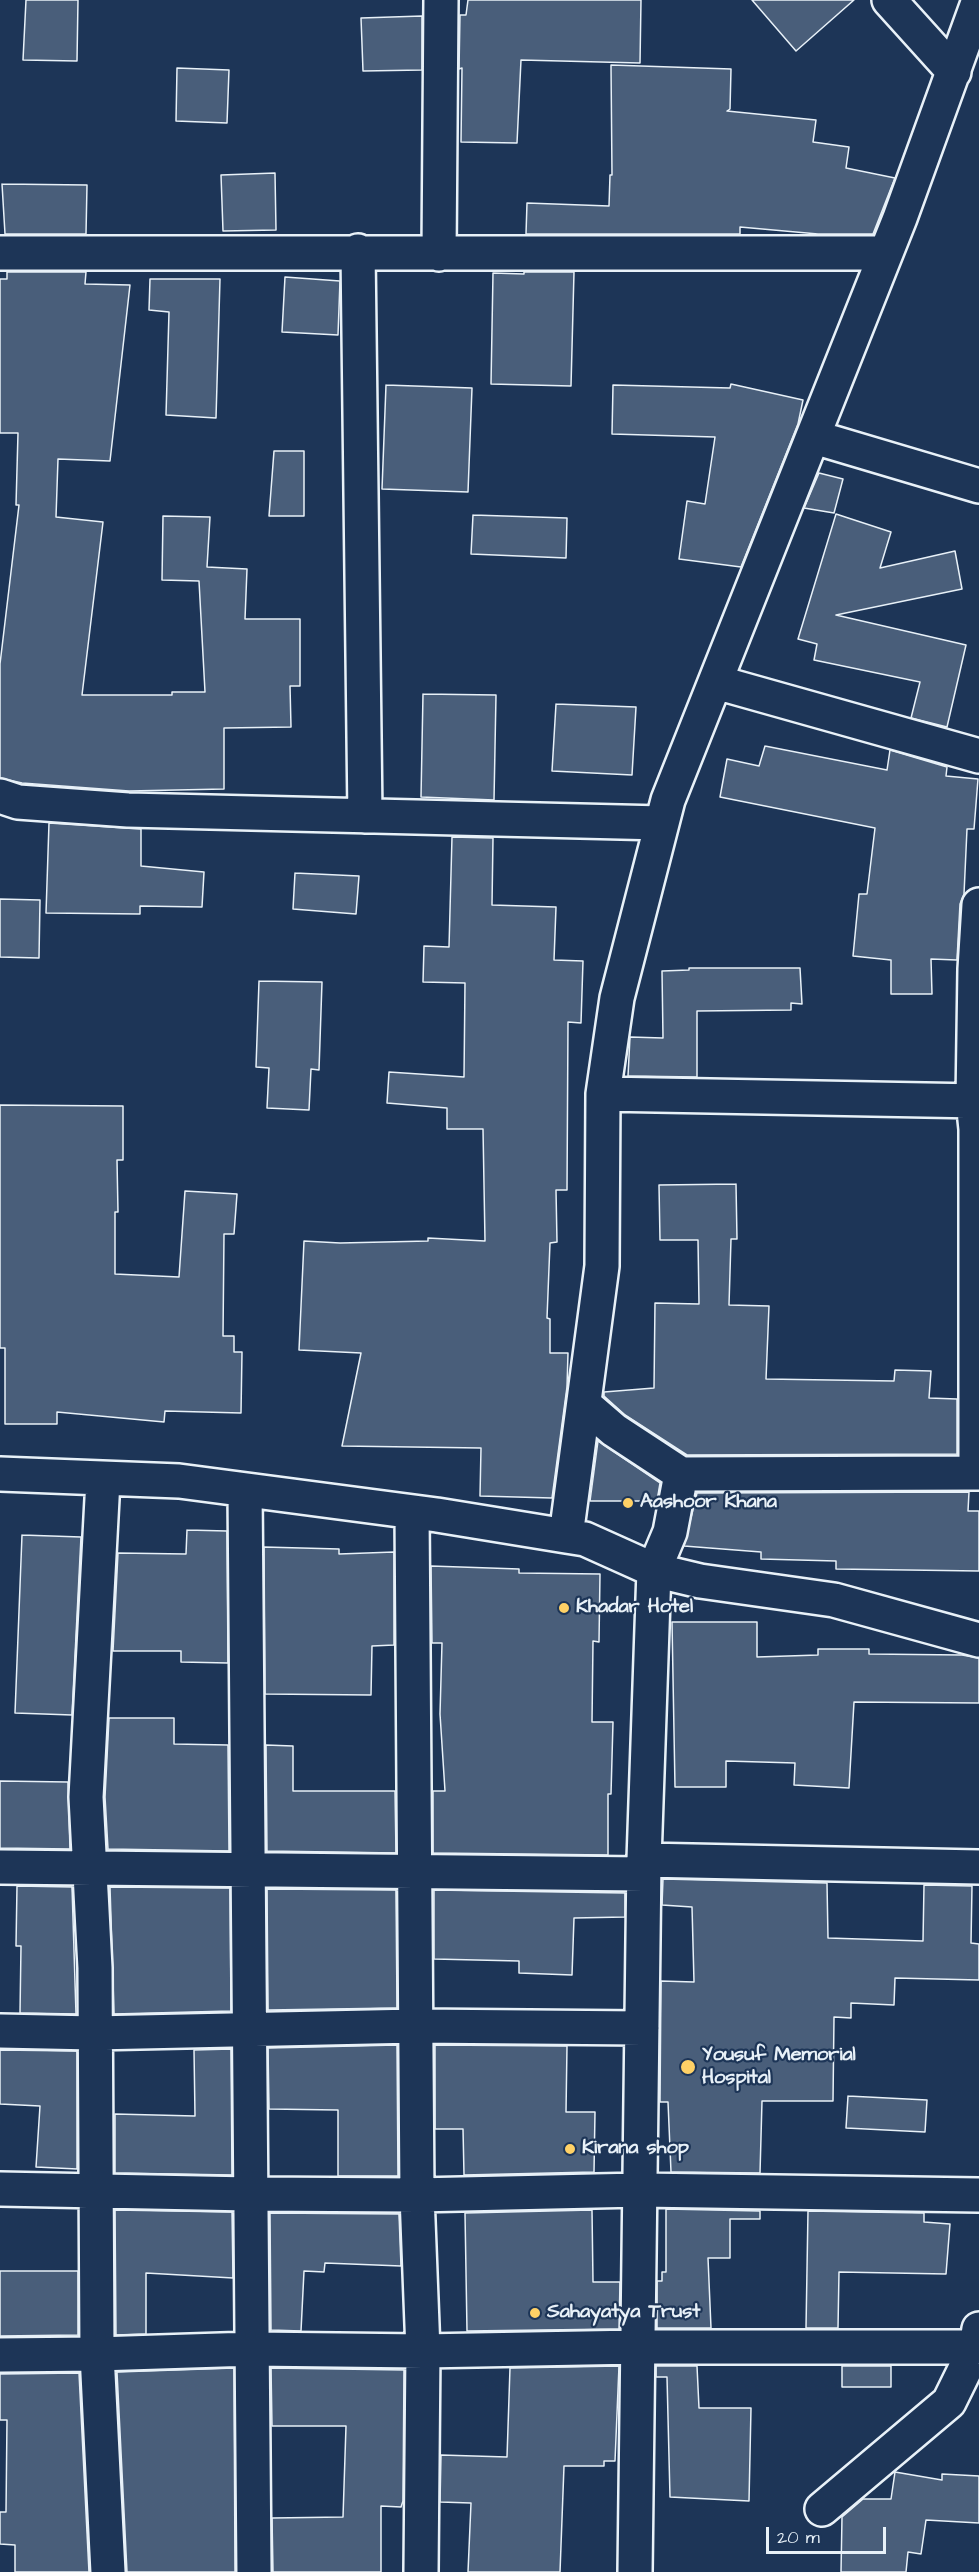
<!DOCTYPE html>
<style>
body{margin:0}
#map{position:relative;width:979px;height:2572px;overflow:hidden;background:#1d3557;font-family:"Architects Daughter",sans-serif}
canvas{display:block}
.scale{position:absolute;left:766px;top:2527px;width:120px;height:27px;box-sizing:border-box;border:3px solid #e8f1f8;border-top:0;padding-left:8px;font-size:18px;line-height:21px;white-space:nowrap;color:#e8f1f8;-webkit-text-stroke:4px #1d3557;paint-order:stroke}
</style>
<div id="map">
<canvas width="979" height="2572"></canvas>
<div class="scale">20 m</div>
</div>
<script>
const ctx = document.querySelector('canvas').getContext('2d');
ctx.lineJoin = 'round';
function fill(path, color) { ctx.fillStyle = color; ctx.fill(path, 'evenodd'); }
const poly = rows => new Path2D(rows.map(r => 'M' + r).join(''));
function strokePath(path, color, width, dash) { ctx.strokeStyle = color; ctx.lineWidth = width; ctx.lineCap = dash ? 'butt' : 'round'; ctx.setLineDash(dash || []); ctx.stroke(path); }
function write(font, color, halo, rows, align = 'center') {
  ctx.font = font + ' "Architects Daughter",sans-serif'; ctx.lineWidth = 4.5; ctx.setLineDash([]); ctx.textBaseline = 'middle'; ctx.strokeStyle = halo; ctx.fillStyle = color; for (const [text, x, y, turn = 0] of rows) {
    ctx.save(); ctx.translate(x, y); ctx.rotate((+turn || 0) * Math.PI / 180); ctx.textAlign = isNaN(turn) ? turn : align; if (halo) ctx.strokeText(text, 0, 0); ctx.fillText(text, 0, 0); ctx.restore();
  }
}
const building = poly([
 [26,0,78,0,77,61,23,60,26,0],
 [468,0,641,0,640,63,521,60,517,143,461,142,462,68,459,69,460,15,466,15,468,0],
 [752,0,854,0,796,51,752,0],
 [422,16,422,70,363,71,361,18,422,16],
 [611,65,731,69,730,109,727,111,816,120,813,142,849,147,846,168,895,178,873,234,818,234,740,227,740,234,526,234,527,203,609,206,610,175,612,175,611,65],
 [177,68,229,70,227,123,176,121,177,68],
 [275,173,276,230,223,231,221,175,275,173],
 [2,184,87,185,86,234,5,234,2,184],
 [7,272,86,272,85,284,130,285,110,461,58,459,56,517,103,522,82,695,172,695,172,692,205,692,199,581,162,580,163,516,210,517,207,567,247,569,245,619,300,619,300,686,290,686,291,727,224,728,224,789,129,791,22,783,0,778,0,664,19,505,16,505,18,433,0,433,0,279,7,279,7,272],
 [524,272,574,272,571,386,491,384,493,273,524,274,524,272],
 [285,277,340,281,338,335,282,332,285,277],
 [150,279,220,279,216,418,166,415,169,312,149,310,150,279],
 [731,384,803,400,798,424,741,567,679,559,687,501,705,504,715,437,612,434,613,385,730,388,731,384],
 [386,385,472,388,468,492,382,489,386,385],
 [274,451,304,451,304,516,269,516,274,451],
 [819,473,843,479,834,513,804,508,819,473],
 [836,514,891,532,880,568,955,551,962,589,836,615,966,645,947,727,911,718,920,682,814,660,817,644,798,639,836,514],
 [473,515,567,518,566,558,471,554,473,515],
 [423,694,496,695,494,800,421,797,423,694],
 [556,704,636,707,632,775,552,771,556,704],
 [765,746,887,770,890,750,947,767,946,776,978,779,974,829,967,829,964,894,960,904,957,960,931,959,932,994,891,994,891,960,853,956,859,894,867,894,875,828,720,797,727,759,759,766,765,746],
 [49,823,141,829,141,866,204,872,202,907,140,906,140,914,46,913,49,823],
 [452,837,493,838,492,905,556,907,554,960,583,961,581,1023,568,1022,567,1190,556,1190,557,1242,550,1243,547,1318,550,1319,550,1353,568,1353,567,1387,552,1498,480,1496,481,1448,342,1446,361,1353,299,1350,304,1241,340,1243,428,1241,428,1238,485,1241,483,1129,447,1129,447,1108,387,1103,389,1072,464,1077,465,983,423,982,424,946,449,947,452,837],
 [295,873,359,876,356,914,293,909,295,873],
 [0,899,40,900,39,958,0,957,0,899],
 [689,968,800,968,802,1004,791,1003,791,1010,697,1011,697,1077,628,1076,630,1037,663,1038,662,971,689,970,689,968],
 [259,981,322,982,319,1070,311,1069,309,1110,267,1108,269,1068,256,1067,259,981],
 [0,1105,123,1106,123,1160,117,1160,118,1212,115,1212,115,1274,179,1277,185,1191,237,1194,234,1234,224,1234,223,1336,234,1336,234,1352,242,1352,241,1413,165,1411,164,1422,57,1412,57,1424,5,1424,5,1348,0,1348,0,1105],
 [736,1184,737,1239,731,1239,729,1305,769,1306,766,1379,894,1381,895,1370,931,1371,929,1398,957,1399,957,1454,687,1455,625,1415,604,1396,604,1392,654,1388,655,1303,699,1304,698,1240,660,1240,659,1185,736,1184],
 [598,1441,660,1483,657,1501,590,1501,598,1441],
 [969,1492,968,1511,979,1511,979,1571,836,1569,836,1561,761,1559,761,1552,684,1546,697,1493,969,1492],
 [187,1530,227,1531,228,1663,181,1662,181,1651,113,1651,118,1553,186,1554,187,1530],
 [22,1535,81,1537,72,1715,15,1713,22,1535],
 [264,1547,339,1549,339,1554,394,1552,394,1645,372,1646,371,1695,265,1694,264,1547],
 [431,1566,519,1569,519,1573,600,1574,599,1642,593,1641,592,1722,613,1722,611,1794,608,1794,608,1855,433,1853,433,1791,445,1791,440,1714,442,1643,432,1643,431,1566],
 [672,1622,757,1622,757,1657,818,1655,818,1649,869,1649,869,1654,962,1655,979,1658,979,1703,854,1702,849,1788,794,1785,795,1763,726,1761,726,1787,675,1787,672,1622],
 [109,1718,174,1718,174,1744,228,1745,229,1851,108,1849,105,1797,109,1718],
 [266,1745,293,1746,293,1791,395,1791,396,1853,267,1851,266,1745],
 [0,1781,68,1782,70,1849,0,1848,0,1781],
 [663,1879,827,1883,828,1938,923,1941,924,1885,972,1886,971,1943,979,1944,979,1980,895,1978,894,2005,851,2003,851,2018,834,2017,833,2101,762,2101,760,2173,671,2172,668,2102,660,2102,661,1981,694,1982,692,1907,662,1905,663,1879],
 [17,1886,72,1887,76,2014,20,2013,21,1946,16,1946,17,1886],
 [110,1887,230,1888,231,2011,114,2014,110,1887],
 [267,1889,396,1890,397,2008,268,2010,267,1889],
 [434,1890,625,1893,625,1917,574,1918,572,1975,519,1973,519,1961,434,1959,434,1890],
 [397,2045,398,2176,338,2176,338,2110,269,2109,268,2048,397,2045],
 [435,2045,567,2046,566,2112,595,2112,594,2172,464,2175,463,2129,435,2129,435,2045],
 [231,2049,232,2175,115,2173,115,2114,195,2116,194,2050,231,2049],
 [0,2050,77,2051,77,2169,36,2167,40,2106,0,2104,0,2050],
 [848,2096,927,2100,925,2132,846,2128,848,2096],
 [666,2209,760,2211,760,2219,730,2219,730,2258,708,2258,711,2328,657,2328,657,2281,662,2281,662,2272,666,2272,666,2209],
 [115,2210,232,2212,233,2278,146,2273,146,2334,116,2335,115,2210],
 [592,2210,593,2282,620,2282,619,2329,467,2331,465,2213,592,2210],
 [808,2211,924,2213,924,2222,950,2224,946,2274,839,2272,838,2328,806,2328,808,2211],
 [270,2213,399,2214,401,2266,325,2263,324,2272,304,2271,301,2331,271,2330,270,2213],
 [0,2271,78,2271,78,2335,0,2336,0,2271],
 [619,2366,615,2461,604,2461,604,2466,564,2466,560,2572,468,2572,471,2503,440,2502,441,2455,507,2457,510,2368,619,2366],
 [656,2366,697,2366,699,2408,751,2408,749,2501,670,2497,667,2377,656,2377,656,2366],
 [842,2366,891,2366,891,2387,842,2387,842,2366],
 [234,2368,235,2572,127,2572,117,2372,234,2368],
 [271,2368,404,2370,403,2501,401,2507,381,2506,381,2572,273,2572,272,2518,343,2517,346,2426,272,2426,271,2368],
 [79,2373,89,2572,15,2572,15,2545,0,2544,0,2512,6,2512,7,2420,0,2420,0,2374,79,2373],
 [895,2472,942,2480,942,2474,979,2476,979,2523,926,2520,921,2554,908,2552,906,2572,841,2572,842,2517,863,2499,891,2499,895,2472]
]);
fill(building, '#495e7a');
strokePath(building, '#e8f1f8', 1.5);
const minor = poly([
 [889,0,954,72],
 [358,251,365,816],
 [0,253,886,253],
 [439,254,441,0],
 [814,437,979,486],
 [716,682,979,756],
 [0,796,18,802,128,810,662,823],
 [603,1094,979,1101],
 [585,1405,614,1430,681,1474,979,1473],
 [976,1473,976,1129,973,1101,975,969,979,905],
 [0,1474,179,1481,437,1515,566,1536,585,1539,654,1570,700,1581,834,1600,979,1640],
 [103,1480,86,1797,95,1968,97,2354,252,2349,423,2351,638,2347,976,2347],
 [245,1490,254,2572],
 [412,1512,417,2195,423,2351,421,2572],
 [566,1536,602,1266,603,1094,617,998,668,800,900,218,979,0],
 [644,1860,979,1867],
 [0,1867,643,1874],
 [0,2031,94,2033,416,2026,642,2028],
 [0,2189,250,2194,417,2195,640,2190,979,2195],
 [0,2355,97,2354,108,2572],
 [822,2509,949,2402,976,2347,979,2329],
 [635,2572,644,1860,654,1570,670,1532,681,1474]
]);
strokePath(minor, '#e8f1f8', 38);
strokePath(minor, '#1d3557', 33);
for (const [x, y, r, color] of [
 [628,1503,6,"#ffd166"],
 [564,1608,6,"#ffd166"],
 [688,2067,8,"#ffd166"],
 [570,2149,6,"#ffd166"],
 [535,2313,6,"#ffd166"]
]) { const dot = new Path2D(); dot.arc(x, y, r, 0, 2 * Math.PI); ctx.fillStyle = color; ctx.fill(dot); strokePath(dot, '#1d3557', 2); }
write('bold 20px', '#e8f1f8', '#1d3557', [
 ["Aashoor Khana",640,1503],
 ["Khadar Hotel",576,1608],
 ["Yousuf Memorial",702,2056],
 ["Hospital",702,2079],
 ["Kirana shop",582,2149],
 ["Sahayatya Trust",547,2313]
], 'left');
</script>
